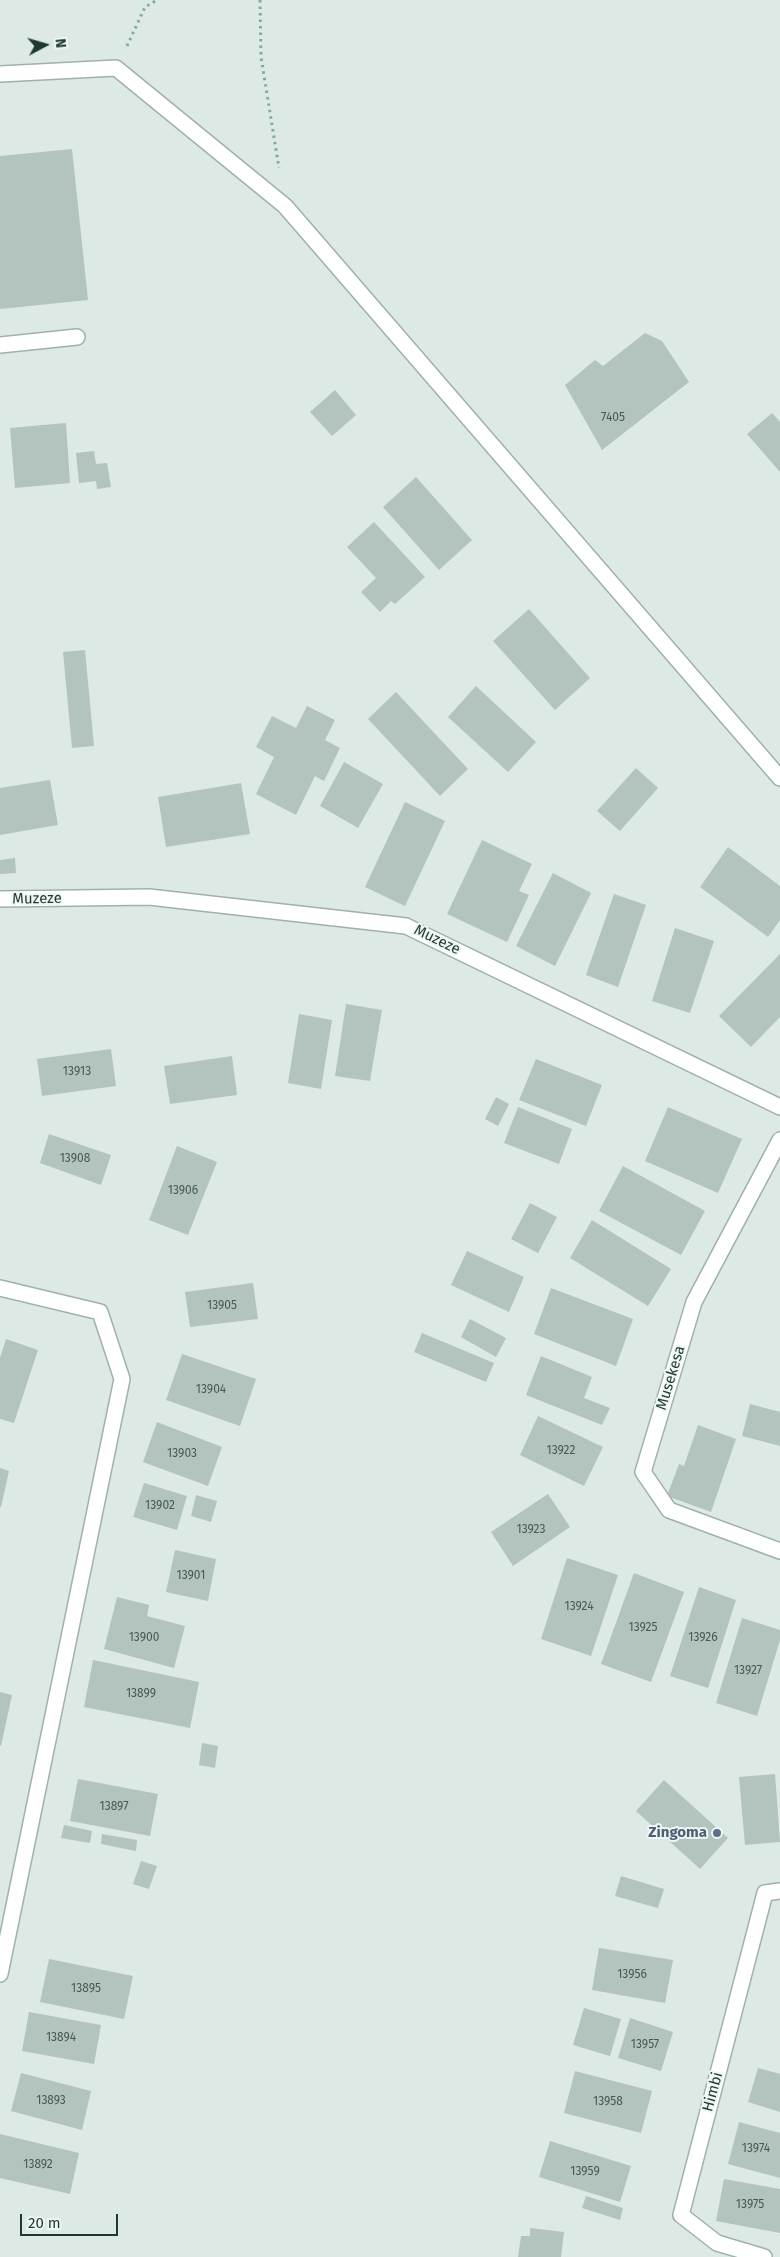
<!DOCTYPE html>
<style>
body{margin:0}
#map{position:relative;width:780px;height:2257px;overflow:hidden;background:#dde9e4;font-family:"Fira Sans",sans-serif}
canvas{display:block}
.north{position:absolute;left:20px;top:20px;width:50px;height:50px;-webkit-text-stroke:4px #edf6f2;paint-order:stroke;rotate:84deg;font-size:14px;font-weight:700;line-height:20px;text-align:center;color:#1f3832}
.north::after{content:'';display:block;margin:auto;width:18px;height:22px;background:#1f3832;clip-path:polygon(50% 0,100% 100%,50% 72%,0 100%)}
.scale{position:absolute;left:20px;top:2214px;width:98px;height:22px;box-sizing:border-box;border:2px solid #1f3832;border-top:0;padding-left:6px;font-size:15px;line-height:18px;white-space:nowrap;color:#1f3832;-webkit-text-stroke:4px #edf6f2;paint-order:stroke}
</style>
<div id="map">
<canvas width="780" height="2257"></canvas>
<div class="north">N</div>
<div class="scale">20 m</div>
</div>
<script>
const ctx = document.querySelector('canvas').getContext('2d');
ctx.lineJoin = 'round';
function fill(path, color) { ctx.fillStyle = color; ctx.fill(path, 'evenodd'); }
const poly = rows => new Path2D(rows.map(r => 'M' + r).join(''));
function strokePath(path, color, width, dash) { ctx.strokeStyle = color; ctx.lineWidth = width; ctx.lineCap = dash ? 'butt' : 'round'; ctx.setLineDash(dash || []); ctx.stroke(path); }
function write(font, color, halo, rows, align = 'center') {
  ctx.font = font + ' "Fira Sans",sans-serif'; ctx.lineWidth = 4; ctx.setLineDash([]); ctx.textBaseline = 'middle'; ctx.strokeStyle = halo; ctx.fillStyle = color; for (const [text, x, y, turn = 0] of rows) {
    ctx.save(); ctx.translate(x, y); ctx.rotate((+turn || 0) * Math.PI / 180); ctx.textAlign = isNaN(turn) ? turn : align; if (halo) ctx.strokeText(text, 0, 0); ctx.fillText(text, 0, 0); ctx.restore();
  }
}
fill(poly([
 [72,149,88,300,0,309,0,156],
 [645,333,662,341,689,382,602,450,565,385,595,360,603,366],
 [335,390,356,415,332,436,310,412],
 [772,413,780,422,780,472,747,434],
 [66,423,70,483,15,488,10,428],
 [94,451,96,464,107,463,111,487,97,489,96,481,79,483,76,453],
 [416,477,472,540,439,570,383,507],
 [374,522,425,577,395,604,391,601,380,612,361,592,376,578,347,547],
 [529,609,590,678,555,710,493,641],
 [85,650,94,746,72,748,63,652],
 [476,686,536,742,508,772,448,717],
 [396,692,468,769,440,796,368,719],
 [307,706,335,720,325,740,340,748,324,781,315,776,296,815,256,794,274,757,256,747,272,716,296,728],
 [344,762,383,784,358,828,320,806],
 [636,768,658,788,620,831,597,811],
 [50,780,58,825,0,835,0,788],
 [241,783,250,834,166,847,158,797],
 [405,802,445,821,405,906,365,887],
 [482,840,532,864,519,891,529,895,507,942,447,914],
 [728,847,780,886,780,920,768,937,700,887],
 [15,858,16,873,0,874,0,860],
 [553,873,591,893,555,966,516,946],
 [614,894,646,905,618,987,586,975],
 [675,928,714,941,690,1013,652,1001],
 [780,954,780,1017,751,1047,719,1016],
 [346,1004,382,1010,370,1081,335,1076],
 [299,1014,332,1020,321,1089,288,1083],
 [111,1049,116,1086,42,1096,37,1059],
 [232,1056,237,1095,170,1104,164,1066],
 [536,1059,602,1085,586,1126,519,1100],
 [496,1097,509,1104,498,1126,485,1119],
 [518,1107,572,1129,559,1164,504,1143],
 [668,1107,742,1139,718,1193,645,1161],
 [49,1134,111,1155,101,1185,40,1163],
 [177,1146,217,1162,188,1235,149,1220],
 [623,1166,705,1211,681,1255,599,1211],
 [530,1203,557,1217,538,1253,511,1239],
 [592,1220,671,1269,648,1306,570,1258],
 [467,1251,524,1277,509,1312,451,1285],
 [253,1283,258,1319,190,1327,185,1292],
 [551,1288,633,1319,616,1366,534,1334],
 [470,1319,506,1338,496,1357,461,1337],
 [422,1333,494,1363,486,1382,414,1352],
 [6,1339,38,1350,14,1423,0,1419,0,1358],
 [182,1354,256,1379,240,1426,166,1400],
 [541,1356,592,1377,584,1398,610,1408,602,1425,526,1395],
 [750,1404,780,1412,780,1446,742,1436],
 [538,1416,603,1447,584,1486,520,1455],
 [157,1422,222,1447,208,1486,143,1462],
 [698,1425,736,1439,711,1512,667,1496,679,1464,684,1466],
 [0,1468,9,1471,1,1507,0,1507],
 [144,1483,187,1496,177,1530,133,1517],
 [548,1494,570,1527,513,1566,491,1532],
 [196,1495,217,1501,211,1522,191,1516],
 [175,1550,216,1559,208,1601,166,1592],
 [567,1558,618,1575,591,1656,541,1639],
 [634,1573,684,1592,651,1682,601,1664],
 [699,1587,736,1600,708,1688,670,1676],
 [117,1597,149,1605,147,1616,185,1626,174,1668,104,1649],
 [742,1618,780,1630,780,1640,757,1716,716,1703],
 [93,1660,199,1682,190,1728,84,1707],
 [0,1692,12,1695,1,1746,0,1745],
 [202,1743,218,1746,215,1768,199,1765],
 [775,1774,780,1842,745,1845,739,1777],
 [78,1779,158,1794,150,1836,70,1821],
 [664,1780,728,1838,700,1869,636,1811],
 [64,1825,92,1831,90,1843,61,1838],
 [102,1834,137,1840,136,1851,101,1844],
 [141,1861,157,1866,149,1889,133,1884],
 [621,1876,664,1889,658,1908,615,1896],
 [599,1948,673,1960,665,2003,592,1990],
 [49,1959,133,1976,124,2019,40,2002],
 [584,2008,621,2019,610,2056,573,2045],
 [29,2012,101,2025,94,2064,22,2051],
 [630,2018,673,2032,661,2071,618,2058],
 [758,2068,780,2074,780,2112,748,2102],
 [575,2071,652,2091,641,2133,564,2113],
 [21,2073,91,2091,82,2130,11,2111],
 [739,2122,780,2133,780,2178,728,2164],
 [0,2134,79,2153,70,2194,0,2178],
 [550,2141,631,2166,620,2202,539,2177],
 [724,2179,780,2189,780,2233,716,2221],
 [586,2196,623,2208,620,2220,582,2208],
 [530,2228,564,2232,561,2257,518,2257,521,2236,530,2236]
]), '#b2c4bd');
const minor = poly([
 [0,74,116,68,285,206,780,778],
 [0,345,77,337],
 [0,899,149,897,406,926,780,1107],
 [780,1140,694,1302,643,1472,669,1510,780,1551],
 [0,1288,100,1312,122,1379,0,1974],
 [764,2257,717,2243,681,2215,765,1893,780,1891]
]);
strokePath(minor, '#a0b0ab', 18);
strokePath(poly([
 [260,0,261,57,279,168],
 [127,46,145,7,157,0]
]), '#7dad9f', 3, [2.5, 4]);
strokePath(minor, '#fff', 15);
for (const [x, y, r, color] of [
 [717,1833,5,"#5c6f8a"]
]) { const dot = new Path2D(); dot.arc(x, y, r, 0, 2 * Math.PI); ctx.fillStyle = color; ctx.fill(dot); strokePath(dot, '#edf6f2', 2); }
write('12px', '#445b55', null, [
 ["7405",613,418],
 ["13913",77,1072],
 ["13908",75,1159],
 ["13906",183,1191],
 ["13905",222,1306],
 ["13904",211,1390],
 ["13922",561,1451],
 ["13903",182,1454],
 ["13902",160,1506],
 ["13923",531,1530],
 ["13901",191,1576],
 ["13924",579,1607],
 ["13925",643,1628],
 ["13900",144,1638],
 ["13926",703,1638],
 ["13927",748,1671],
 ["13899",141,1694],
 ["13897",114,1807],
 ["13956",632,1975],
 ["13895",86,1989],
 ["13894",61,2038],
 ["13957",645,2045],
 ["13893",51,2101],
 ["13958",608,2102],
 ["13974",756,2149],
 ["13892",38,2165],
 ["13959",585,2172],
 ["13975",750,2205]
]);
write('15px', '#1f3832', '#edf6f2', [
 ["Muzeze",37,899,-1],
 ["Muzeze",437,940,26],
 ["Musekesa",671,1378,-73],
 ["Himbi",713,2092,-75]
]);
write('bold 15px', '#4e5e75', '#edf6f2', [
 ["Zingoma",707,1833]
], 'right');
</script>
